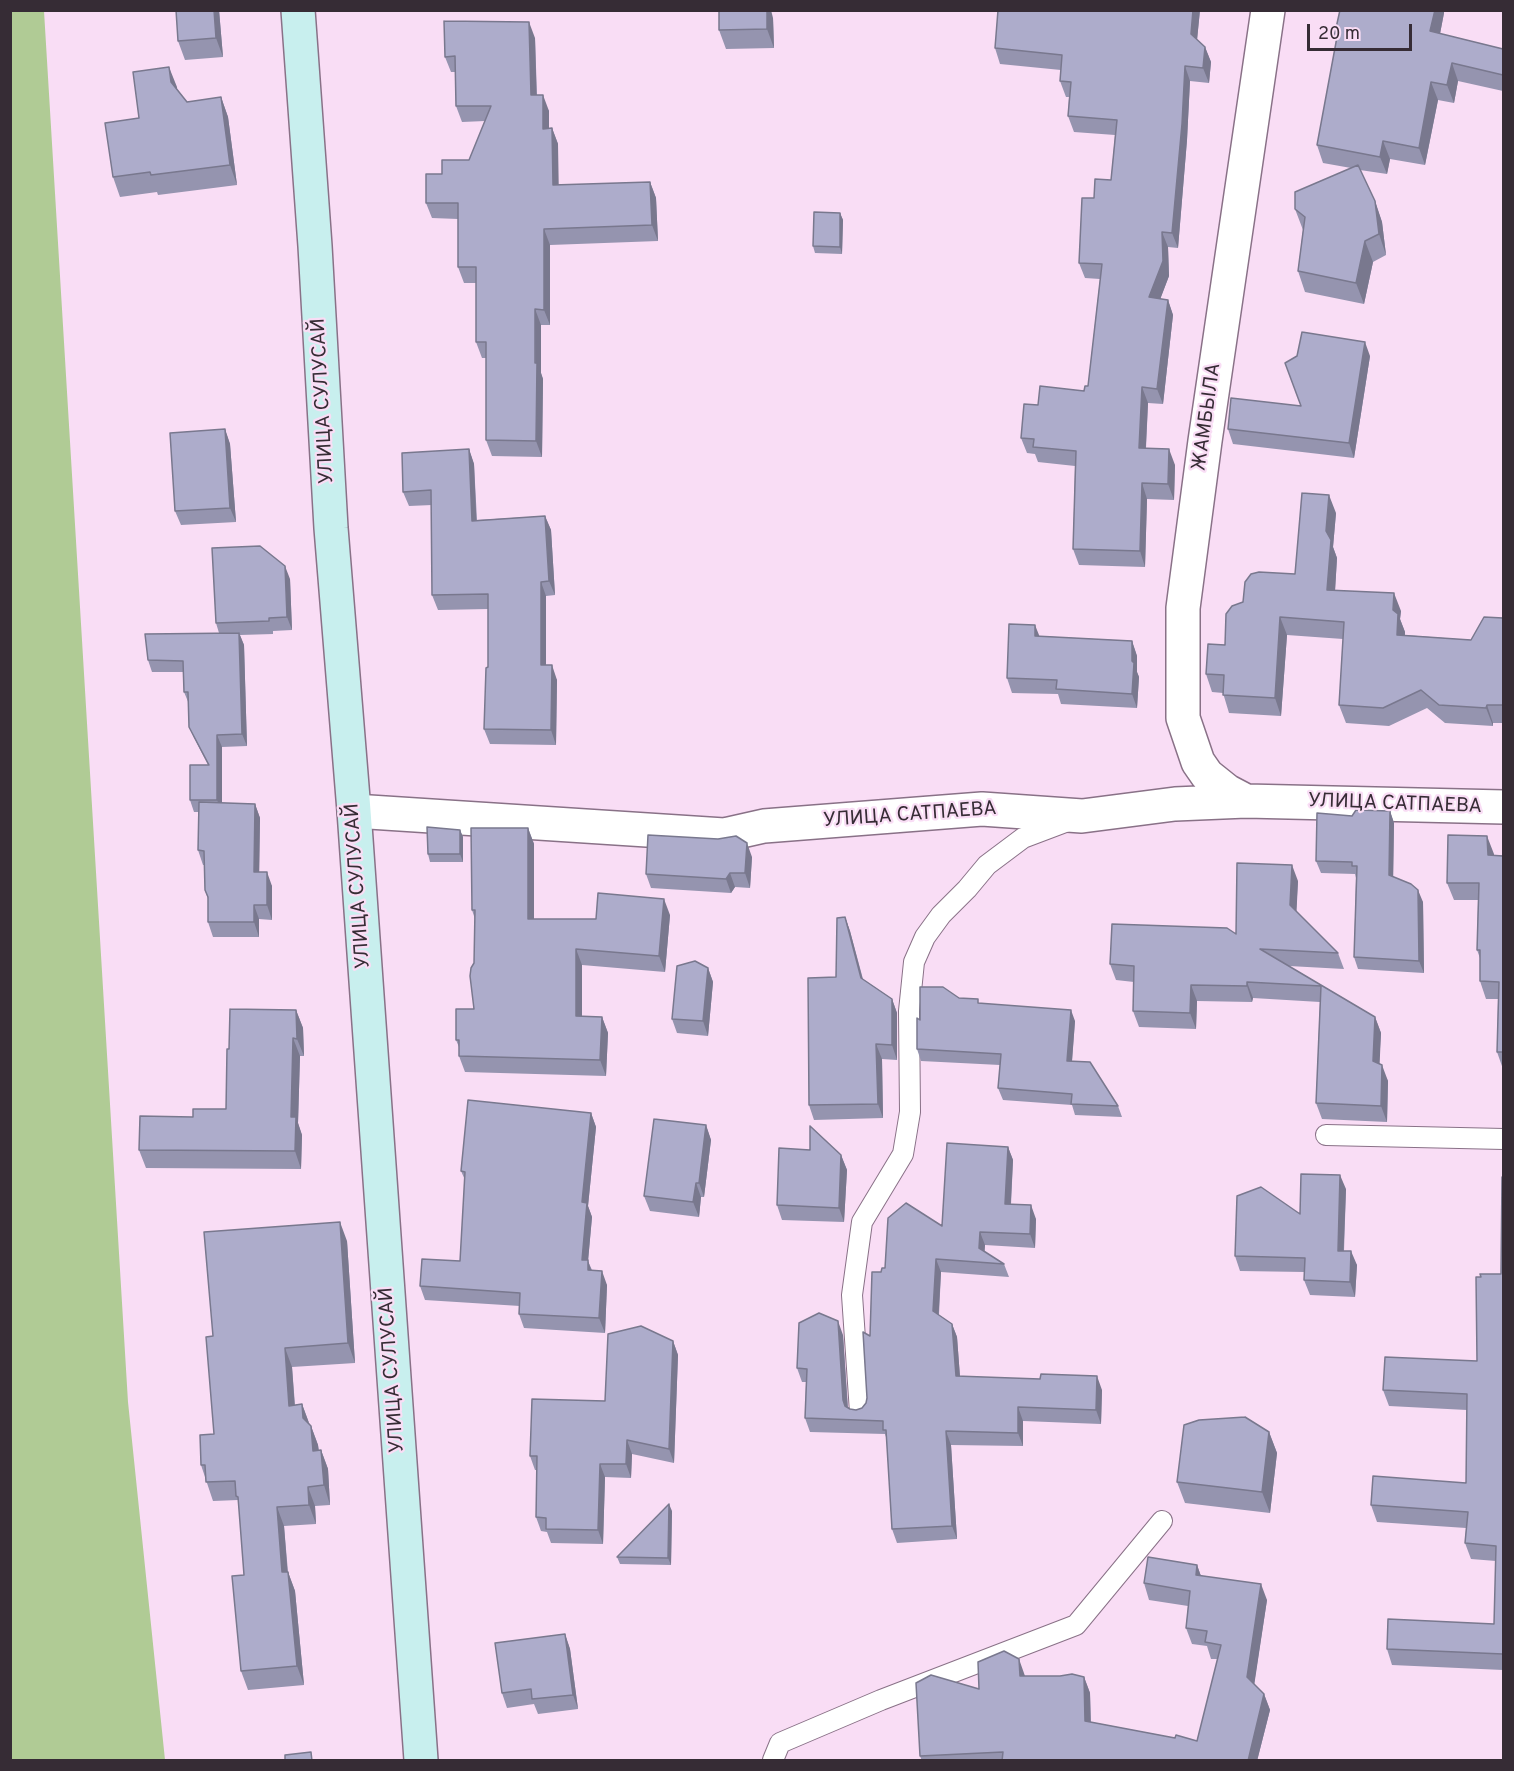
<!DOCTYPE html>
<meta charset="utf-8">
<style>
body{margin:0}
#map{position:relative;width:1514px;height:1771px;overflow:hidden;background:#f9ddf5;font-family:Overpass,sans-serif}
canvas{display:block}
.frame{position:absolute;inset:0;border:12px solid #362c35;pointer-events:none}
.scale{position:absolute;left:1307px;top:24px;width:105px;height:27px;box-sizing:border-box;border:3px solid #362c35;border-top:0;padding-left:8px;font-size:18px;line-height:21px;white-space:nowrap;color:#362c35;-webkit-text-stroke:4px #f9ddf5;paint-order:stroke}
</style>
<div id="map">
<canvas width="1514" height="1771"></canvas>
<div class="frame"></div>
<div class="scale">20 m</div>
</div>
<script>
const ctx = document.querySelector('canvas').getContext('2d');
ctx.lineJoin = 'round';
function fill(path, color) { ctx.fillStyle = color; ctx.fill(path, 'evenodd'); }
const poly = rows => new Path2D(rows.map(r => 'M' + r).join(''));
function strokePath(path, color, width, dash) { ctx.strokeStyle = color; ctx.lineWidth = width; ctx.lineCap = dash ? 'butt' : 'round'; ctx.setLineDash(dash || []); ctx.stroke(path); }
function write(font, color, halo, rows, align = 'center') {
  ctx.font = font + ' Overpass,sans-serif'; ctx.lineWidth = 4.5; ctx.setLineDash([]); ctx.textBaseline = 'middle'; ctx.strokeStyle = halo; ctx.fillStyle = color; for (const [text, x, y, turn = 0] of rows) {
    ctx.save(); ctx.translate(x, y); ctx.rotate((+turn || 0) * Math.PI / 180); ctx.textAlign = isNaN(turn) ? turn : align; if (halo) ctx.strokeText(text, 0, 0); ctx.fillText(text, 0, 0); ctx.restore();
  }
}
fill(poly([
 [44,11,128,1402,165,1760,11,1760,10,11]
]), '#b0cb95');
const lane = poly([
 [1326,1135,1504,1139],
 [860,1412,852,1295,862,1222,903,1154,910,1112,909,1011,914,962,925,937,941,915,967,889,987,865,1023,838,1068,821],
 [773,1760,780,1743,881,1700,1076,1625,1162,1521]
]);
const street = poly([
 [1246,801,1227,791,1207,775,1198,762,1183,718,1183,608,1205,441,1268,10],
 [354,811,724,835,764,826,982,809,1082,816,1175,804,1246,801,1504,807]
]);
const secondary = poly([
 [298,10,315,246,331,528,354,811,421,1760]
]);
strokePath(lane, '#897187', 22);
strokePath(street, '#897187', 36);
strokePath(secondary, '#897187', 36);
strokePath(lane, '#fff', 20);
strokePath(street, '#fff', 33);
strokePath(secondary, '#c8efee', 33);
fill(poly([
 [219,10,223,57,185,60,178,41],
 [1082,10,1200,10,1197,40,1205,47,1211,62,1209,83,1190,81,1187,140,1178,248,1168,247,1169,276,1160,299,1168,300,1173,315,1163,404,1148,403,1146,448,1175,465,1174,500,1147,499,1145,567,1079,565,1073,549,1075,466,1038,462,1035,454,1027,453,1021,438,1038,405,1084,391,1088,386,1100,279,1085,278,1079,263,1094,198,1111,180,1115,135,1074,132,1068,116,1069,97,1066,97,1060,81,1061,70,1000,64,995,48,1082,11],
 [1340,10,1444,10,1444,13,1440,34,1503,49,1503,91,1458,81,1454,103,1438,100,1425,165,1390,159,1387,174,1360,170,1375,201,1382,222,1386,255,1373,262,1364,304,1305,292,1298,271,1303,230,1295,209,1351,168,1323,163,1317,145,1336,42,1334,37],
 [773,18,774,48,726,49,719,30],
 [535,38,537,95,549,111,549,129,552,128,558,144,558,185,650,182,656,198,658,241,550,245,550,325,541,325,541,373,543,379,542,457,492,456,486,440,486,358,482,358,476,342,476,283,464,283,458,267,458,219,432,218,426,203,442,174,469,160,485,121,462,122,456,106,455,72,451,72,445,57],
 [177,87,177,89,187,102,221,97,228,117,237,185,158,195,157,192,120,197,113,177,139,118],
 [840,213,843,220,842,254,815,253,813,246],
 [1370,356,1354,458,1233,444,1228,429,1301,406],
 [225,429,230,444,236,522,181,525,175,511],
 [469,449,474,464,477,520,545,516,551,530,555,595,546,596,546,665,557,680,556,745,490,744,484,729,488,667,488,609,438,610,432,595,432,505,409,506,403,492],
 [1336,513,1333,547,1337,558,1335,590,1401,611,1400,619,1405,632,1405,635,1471,640,1503,618,1503,723,1493,723,1493,726,1445,723,1427,708,1389,726,1346,723,1339,705,1343,639,1287,635,1281,716,1229,713,1223,693,1212,692,1206,674,1225,645,1243,602,1295,574],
 [290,579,292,630,273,631,273,634,240,635,244,645,247,746,222,747,222,803,255,804,260,818,259,872,272,886,272,920,259,919,259,937,213,937,208,922,208,899,205,890,204,865,203,865,198,850,199,812,194,812,190,800,208,765,194,738,189,727,189,704,184,692,184,672,152,672,148,660,219,633,216,623],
 [1039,636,1132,641,1137,656,1137,672,1139,677,1137,708,1061,704,1058,694,1012,693,1007,678],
 [1390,811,1394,823,1393,877,1423,902,1424,973,1358,969,1354,957,1356,878,1355,874,1321,873,1316,861,1352,816],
 [528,828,534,844,534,919,596,919,670,915,665,972,582,965,582,1016,602,1017,608,1033,606,1076,465,1072,459,1056,459,1047,456,1040,474,1009,475,919,472,910],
 [460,830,463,837,463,862,430,862,428,854],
 [1494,854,1494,855,1503,856,1503,1069,1497,1052,1498,999,1486,999,1480,981,1480,958,1477,950,1478,900,1454,900,1447,883],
 [752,857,750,888,735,887,731,893,651,888,646,874],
 [1298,881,1296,912,1338,953,1344,969,1289,966,1375,1017,1381,1033,1379,1064,1388,1081,1387,1122,1322,1119,1316,1103,1320,1002,1253,998,1252,1002,1197,1001,1196,1029,1139,1027,1133,1011,1134,982,1116,980,1110,964,1236,934],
 [845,917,850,931,863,979,892,999,897,1013,897,1060,882,1059,883,1118,814,1120,809,1105,836,977],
 [708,968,713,982,708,1036,677,1033,672,1019],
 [959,998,979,1003,1075,1021,1072,1062,1118,1106,1122,1117,1075,1115,1072,1105,1003,1100,998,1088,1000,1065,921,1061,917,1049,920,1020],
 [296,1010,303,1028,304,1056,300,1056,298,1123,302,1135,301,1169,146,1168,139,1150,193,1117,226,1109,229,1049],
 [591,1113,596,1127,588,1206,592,1217,588,1261,592,1270,607,1285,605,1333,524,1328,519,1314,520,1306,425,1300,420,1286,460,1261,465,1180,461,1171],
 [706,1125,711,1140,704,1197,701,1197,699,1217,650,1211,644,1196],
 [1008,1147,1013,1160,1011,1205,1036,1219,1035,1248,985,1245,984,1252,1004,1264,1009,1277,941,1272,939,1315,952,1324,957,1337,960,1377,1102,1390,1101,1424,1023,1421,1023,1446,951,1445,957,1539,897,1543,892,1529,887,1440,885,1434,810,1432,805,1418,806,1382,802,1382,797,1368,843,1335,848,1407,850,1409,856,1410,862,1408,866,1403,867,1398,870,1336,881,1272,885,1268,942,1226],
 [841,1155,847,1170,844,1222,782,1220,777,1205],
 [1503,1177,1503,1670,1392,1665,1387,1649,1494,1624,1496,1561,1471,1559,1465,1543,1466,1528,1377,1522,1371,1505,1466,1483,1467,1410,1389,1406,1383,1390,1477,1361,1501,1274],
 [1346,1189,1344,1251,1357,1265,1355,1297,1310,1295,1304,1280,1305,1272,1240,1271,1235,1256,1300,1214],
 [347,1241,355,1363,292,1367,295,1405,302,1404,309,1423,311,1426,318,1445,319,1450,321,1450,328,1469,330,1505,315,1506,316,1524,284,1526,288,1572,295,1591,304,1685,248,1690,241,1671,244,1575,239,1503,238,1500,213,1501,201,1465,214,1434,213,1336],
 [673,1341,678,1355,674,1463,632,1454,631,1478,605,1477,603,1544,551,1543,547,1532,541,1531,536,1517,537,1470,535,1470,530,1456,605,1401],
 [1269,1432,1277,1453,1270,1513,1185,1503,1177,1482],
 [672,1511,671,1565,620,1564,617,1557],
 [1197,1565,1201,1576,1267,1600,1254,1684,1264,1694,1270,1710,1257,1761,922,1761,920,1756,979,1689,1025,1676,1084,1677,1090,1693,1091,1722,1175,1738,1197,1741,1218,1659,1211,1659,1207,1646,1192,1644,1186,1628,1188,1606,1149,1600,1144,1583],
 [565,1634,570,1649,578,1709,538,1714,534,1704,507,1708,502,1693]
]), '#9594af');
fill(poly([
 [214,10,219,10,223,57,216,38],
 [767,10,771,10,773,18,774,48,767,29],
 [1193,10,1200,10,1196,50,1191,34],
 [1435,10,1444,10,1444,13,1437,49,1430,31],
 [529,22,535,38,537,111,531,95],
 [1205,47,1211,62,1209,83,1203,68],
 [1452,63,1458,81,1454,103,1447,85],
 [1185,66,1190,81,1187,140,1178,248,1172,233],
 [169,67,177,87,178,102,171,82],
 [1431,82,1438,100,1425,165,1419,148],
 [543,95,549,111,549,144,543,129],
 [221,97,228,117,237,185,230,165],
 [552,128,558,144,559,201,553,185],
 [1383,141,1390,159,1387,174,1380,157],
 [650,182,656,198,658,241,652,225],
 [1375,201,1382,222,1386,255,1379,234],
 [840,213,843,220,842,254,840,247],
 [544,229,550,245,550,325,544,310],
 [1162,232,1168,247,1169,276,1155,313,1149,297],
 [1365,241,1373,262,1364,304,1356,283],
 [1168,300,1173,315,1163,404,1157,389],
 [535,309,541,325,541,373,543,379,542,457,536,441],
 [1365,342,1370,356,1354,458,1349,443],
 [1142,387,1148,403,1145,463,1139,448],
 [225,429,230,444,236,522,230,508],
 [469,449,474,464,477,535,472,521],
 [1169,449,1175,465,1174,500,1168,484],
 [1142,483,1147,499,1145,567,1140,551],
 [1329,495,1336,513,1333,547,1337,558,1334,608,1327,590,1326,531],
 [545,516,551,530,555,595,549,581],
 [285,566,290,579,292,630,287,617],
 [541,582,546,596,546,680,541,665],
 [1394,593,1401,611,1400,619,1405,632,1404,653,1397,635,1393,610],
 [1280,617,1287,635,1281,716,1275,698],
 [1035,625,1041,640,1035,636],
 [239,633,244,645,247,746,242,734],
 [1132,641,1137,656,1137,672,1139,677,1137,708,1132,694],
 [552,665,557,680,556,745,551,730],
 [1487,705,1493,723,1493,726,1486,708],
 [217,735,222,747,222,812,217,800],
 [255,804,260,818,259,886,254,872],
 [1390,811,1394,823,1393,888,1389,875],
 [528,828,534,844,534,935,528,919],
 [460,830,463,837,463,862,460,854],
 [1487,836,1494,854,1494,873,1488,855],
 [747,843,752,857,750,888,745,873],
 [1292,865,1298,881,1296,922,1290,905],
 [267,872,272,886,272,920,267,905],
 [730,873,735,887,731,893,726,879],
 [1418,890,1423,902,1424,973,1419,961],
 [664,899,670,915,665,972,659,956],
 [254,905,259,919,259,937,254,922],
 [845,917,850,931,866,992,861,978],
 [576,949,582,965,582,1032,576,1016],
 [708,968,713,982,708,1036,703,1021],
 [1247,982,1253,998,1252,1002,1247,986],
 [1191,985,1197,1001,1196,1029,1190,1013],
 [892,999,897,1013,897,1060,892,1045],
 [296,1010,303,1028,304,1056,297,1039],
 [1071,1010,1075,1021,1071,1073,1067,1061],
 [602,1017,608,1033,606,1076,600,1060],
 [1375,1017,1381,1033,1379,1077,1373,1061],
 [293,1038,300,1056,298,1123,302,1135,301,1169,295,1151,291,1117],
 [876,1044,882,1059,883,1118,878,1104],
 [1382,1065,1388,1081,1387,1122,1381,1106],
 [591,1113,596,1127,588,1206,592,1217,588,1261,593,1275,593,1284,582,1260,582,1202],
 [706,1125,711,1140,704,1197,699,1183],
 [1008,1147,1013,1160,1010,1218,1005,1204],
 [841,1155,847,1170,844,1222,839,1208],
 [1340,1175,1346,1189,1343,1265,1338,1251],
 [696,1183,701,1197,699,1217,693,1202],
 [1031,1205,1036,1219,1035,1248,1030,1234],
 [340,1222,347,1241,355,1363,348,1343],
 [980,1232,985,1245,984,1262,979,1248],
 [1351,1251,1357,1265,1355,1297,1350,1282],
 [936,1259,941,1272,938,1324,933,1311],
 [602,1271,607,1285,605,1333,599,1318],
 [838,1321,843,1335,848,1413,843,1400],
 [952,1324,957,1337,961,1390,956,1376],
 [673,1341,678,1355,674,1463,669,1449],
 [285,1348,292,1367,296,1425,289,1406],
 [1097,1376,1102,1390,1101,1424,1096,1410],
 [302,1404,309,1423,303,1418],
 [1018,1407,1023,1421,1023,1446,1018,1433],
 [311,1426,318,1445,320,1470,313,1451],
 [946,1431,951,1445,957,1539,952,1526],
 [1269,1432,1277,1453,1270,1513,1262,1492],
 [627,1440,632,1454,631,1478,626,1464],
 [321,1450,328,1469,330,1505,324,1485],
 [600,1464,605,1477,603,1544,598,1530],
 [308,1487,315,1506,316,1524,309,1505],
 [669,1504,672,1511,671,1565,668,1558],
 [277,1507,284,1526,289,1591,282,1572],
 [1197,1565,1203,1582,1196,1575],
 [288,1572,295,1591,304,1685,297,1666],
 [1261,1584,1267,1600,1253,1693,1247,1677],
 [565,1634,570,1649,578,1709,573,1695],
 [1019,1659,1025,1676,1025,1693,1020,1676],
 [1084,1677,1090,1693,1091,1738,1085,1721],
 [1264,1694,1270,1710,1257,1761,1248,1761]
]), '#79788e');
const building = poly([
 [176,10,214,10,216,38,178,41,176,10],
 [719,10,767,10,767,29,719,30,719,10],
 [998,10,1072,10,1082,11,1082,10,1193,10,1191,34,1205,47,1203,68,1185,66,1182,124,1172,233,1162,232,1163,261,1149,297,1168,300,1157,389,1142,387,1139,448,1169,449,1168,484,1142,483,1140,551,1073,549,1076,451,1033,447,1034,439,1021,438,1024,404,1038,405,1040,386,1084,391,1085,386,1088,386,1102,264,1079,263,1082,198,1094,198,1095,179,1111,180,1117,120,1068,116,1071,82,1060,81,1062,55,995,48,998,10],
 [1340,10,1435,10,1430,31,1503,49,1503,75,1452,63,1447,85,1431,82,1419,148,1383,141,1380,157,1317,145,1337,37,1334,37,1340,10],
 [444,21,529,22,531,95,543,95,543,129,552,128,553,185,650,182,652,225,544,229,544,310,535,309,535,363,537,363,536,441,486,440,486,342,476,342,476,267,458,267,458,203,426,203,426,174,442,174,442,160,469,160,491,106,456,106,455,56,445,57,444,21],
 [169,67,171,82,187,102,221,97,230,165,151,175,150,172,113,177,105,123,139,118,133,72,169,67],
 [1358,165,1375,201,1379,234,1365,241,1356,283,1298,271,1305,217,1295,209,1295,192,1358,165],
 [814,212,840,213,840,247,813,246,814,212],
 [1302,332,1365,342,1349,443,1228,429,1231,398,1301,406,1285,363,1297,356,1302,332],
 [225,429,230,508,175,511,170,433,225,429],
 [469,449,472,521,545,516,549,581,541,582,541,665,552,665,551,730,484,729,486,668,488,667,488,594,432,595,431,490,403,492,402,453,469,449],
 [1302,493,1329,495,1326,531,1331,540,1327,590,1394,593,1393,610,1398,614,1397,635,1471,640,1484,617,1503,618,1503,705,1487,705,1486,708,1439,705,1421,690,1383,708,1339,705,1344,622,1280,617,1275,698,1223,695,1224,675,1206,674,1208,644,1225,645,1226,614,1232,606,1243,602,1245,582,1251,574,1259,572,1295,574,1302,493],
 [260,546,285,566,287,617,269,618,269,621,216,623,212,548,260,546],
 [1009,624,1035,625,1035,636,1132,641,1132,661,1134,663,1132,694,1056,689,1057,680,1007,678,1009,624],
 [239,633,242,734,217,735,217,800,190,800,190,765,209,765,189,727,188,692,184,692,183,661,148,660,145,634,239,633],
 [199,802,255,804,254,872,267,872,267,905,254,905,254,922,208,922,208,897,205,890,204,851,198,850,199,802],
 [1356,810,1390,811,1389,875,1411,884,1418,890,1419,961,1354,957,1357,866,1352,866,1352,862,1316,861,1317,813,1352,816,1356,810],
 [427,827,460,830,460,854,428,854,427,827],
 [471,828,528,828,528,919,596,919,598,893,664,899,659,956,576,949,576,1016,602,1017,600,1060,459,1056,459,1040,456,1040,456,1009,474,1009,470,976,471,968,474,963,475,910,472,910,471,828],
 [648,835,718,839,736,836,747,843,745,873,730,873,726,879,646,874,648,835],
 [1448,835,1487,836,1488,855,1503,856,1503,1052,1497,1052,1499,982,1480,981,1480,950,1477,950,1479,883,1447,883,1448,835],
 [1237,863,1292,865,1290,905,1338,953,1260,949,1375,1017,1373,1061,1382,1065,1381,1106,1316,1103,1321,986,1247,982,1247,986,1191,985,1190,1013,1133,1011,1134,966,1110,964,1112,924,1227,928,1236,934,1237,863],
 [845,917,861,978,892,999,892,1045,876,1044,878,1104,809,1105,808,978,836,977,837,918,845,917],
 [695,961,708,968,703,1021,672,1019,677,966,695,961],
 [920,987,943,987,959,998,978,999,978,1003,1071,1010,1067,1061,1090,1062,1118,1106,1071,1104,1072,1094,998,1088,1001,1054,917,1049,917,1018,920,1020,920,987],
 [230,1009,296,1010,297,1039,293,1038,291,1117,296,1117,295,1151,139,1150,140,1116,193,1117,193,1109,226,1109,227,1049,229,1049,230,1009],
 [468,1100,591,1113,582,1202,587,1203,582,1260,588,1260,588,1270,602,1271,599,1318,519,1314,520,1293,420,1286,422,1259,460,1261,465,1172,461,1171,468,1100],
 [654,1119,706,1125,699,1183,696,1183,693,1202,644,1196,654,1119],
 [810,1126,841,1155,839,1208,777,1205,779,1148,810,1150,810,1126],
 [947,1143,1008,1147,1005,1204,1031,1205,1030,1234,980,1232,979,1248,1004,1264,936,1259,933,1311,952,1324,956,1376,1040,1379,1041,1374,1097,1376,1096,1410,1018,1407,1018,1433,946,1431,952,1526,892,1529,886,1430,883,1430,883,1421,805,1418,807,1369,797,1368,799,1323,819,1313,838,1321,843,1400,845,1406,850,1409,856,1410,862,1408,866,1403,867,1398,863,1332,870,1336,872,1272,881,1272,882,1268,885,1268,888,1218,906,1203,942,1226,947,1143],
 [1301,1174,1340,1175,1338,1251,1351,1251,1350,1282,1304,1280,1305,1258,1235,1256,1237,1196,1261,1187,1300,1214,1301,1174],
 [1502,1177,1503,1177,1503,1654,1387,1649,1388,1619,1494,1624,1496,1546,1465,1543,1468,1512,1371,1505,1373,1476,1466,1483,1467,1394,1383,1390,1385,1357,1477,1361,1476,1277,1481,1277,1480,1274,1501,1274,1502,1177],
 [340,1222,348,1343,285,1348,289,1406,302,1404,303,1418,311,1426,313,1451,321,1450,324,1485,308,1487,309,1505,277,1507,282,1572,288,1572,297,1666,241,1671,232,1576,244,1575,238,1497,236,1496,235,1481,206,1482,205,1465,201,1465,200,1435,214,1434,206,1337,213,1336,204,1232,340,1222],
 [641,1326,673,1341,669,1449,627,1440,626,1464,600,1464,598,1530,546,1529,546,1518,536,1517,537,1456,530,1456,532,1399,605,1401,608,1334,641,1326],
 [1245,1417,1269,1432,1262,1492,1177,1482,1184,1425,1199,1420,1245,1417],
 [669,1504,668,1558,617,1557,669,1504],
 [1148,1557,1197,1565,1196,1575,1261,1584,1247,1677,1264,1694,1248,1761,1002,1761,1003,1752,920,1756,916,1683,931,1675,979,1689,978,1662,1004,1651,1019,1659,1020,1676,1060,1676,1072,1674,1084,1677,1085,1721,1175,1738,1176,1735,1197,1741,1221,1645,1205,1642,1207,1631,1186,1628,1190,1591,1144,1583,1148,1557],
 [565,1634,573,1695,532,1699,531,1689,502,1693,495,1643,565,1634],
 [311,1752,312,1761,285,1761,285,1755,311,1752]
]);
fill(building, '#adaccb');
strokePath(building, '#79788e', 1.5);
write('20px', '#362c35', '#f9ddf5', [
 ["УЛИЦА СУЛУСАЙ",324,401,-93],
 ["ЖАМБЫЛА",1208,417,-82],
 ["УЛИЦА САТПАЕВА",1395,805,2],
 ["УЛИЦА САТПАЕВА",910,816,-4],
 ["УЛИЦА СУЛУСАЙ",359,886,-94],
 ["УЛИЦА СУЛУСАЙ",393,1370,-94]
]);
</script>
